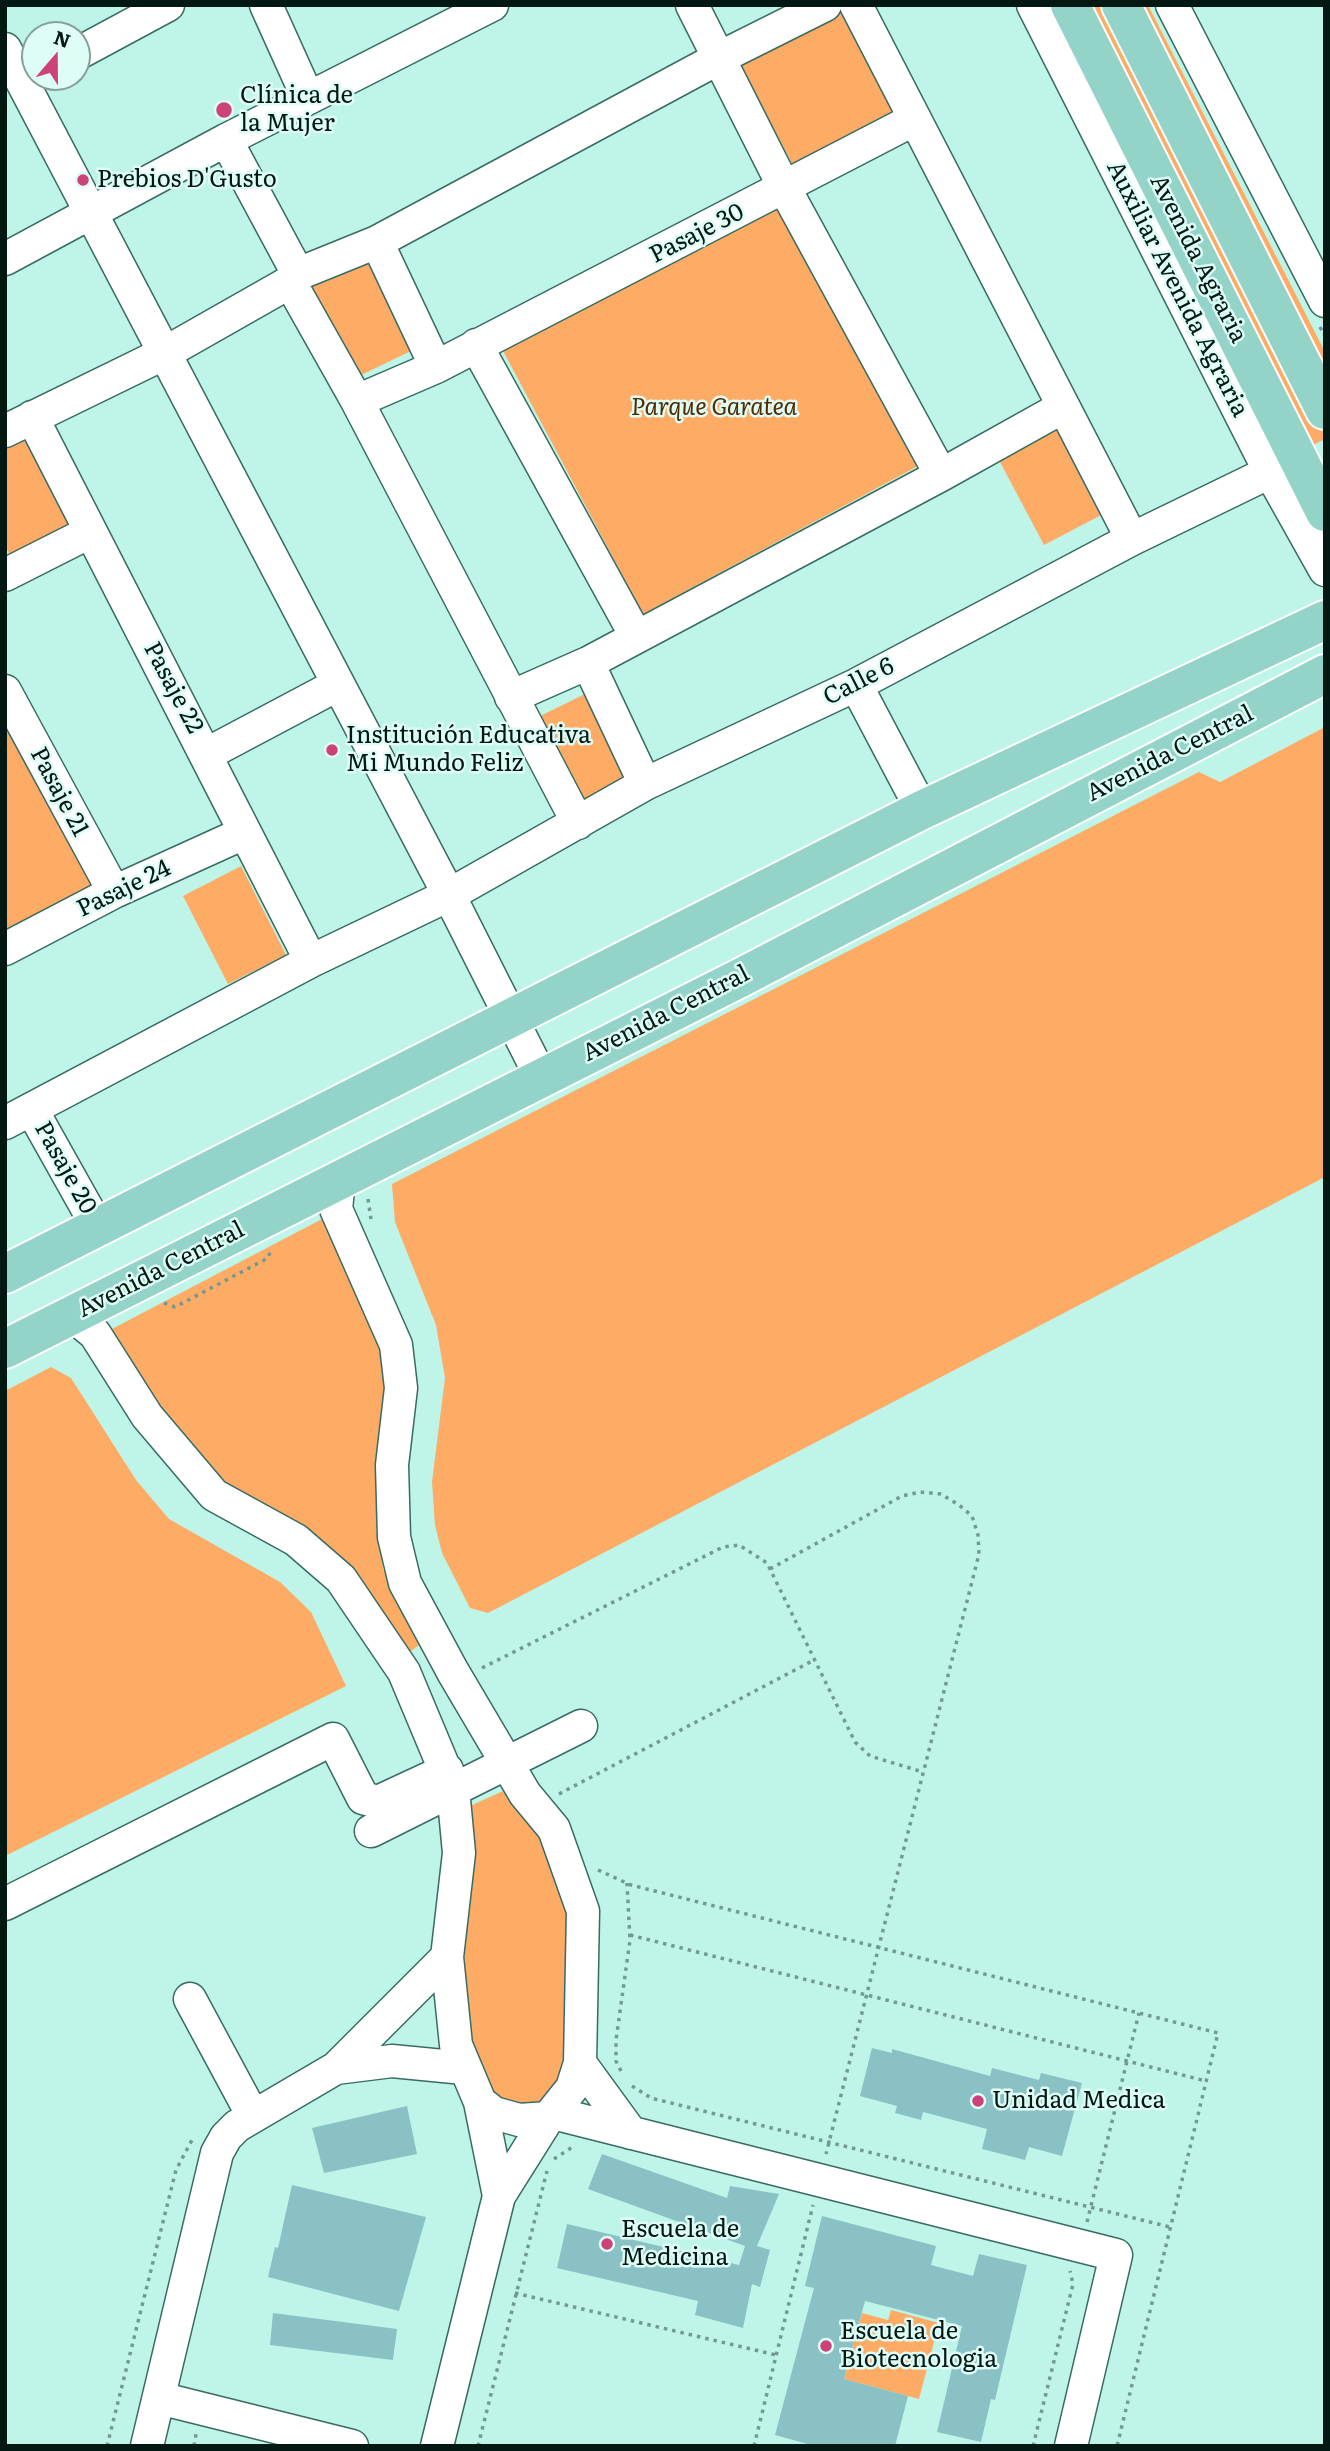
<!DOCTYPE html>
<meta charset="utf-8">
<style>
body{margin:0}
#map{position:relative;width:1330px;height:2451px;overflow:hidden;background:#bff5e9;font-family:Literata,serif}
canvas{display:block}
.frame{position:absolute;inset:0;border:7px solid #031713;pointer-events:none}
.north{position:absolute;left:21px;top:21px;width:70px;height:70px;box-sizing:border-box;background:#ddfdf6;border:2px solid #86a19b;border-radius:50%;rotate:20deg;font-size:19px;font-weight:700;line-height:28px;text-align:center;color:#031713}
.north::after{content:'';display:block;margin:auto;width:24px;height:32px;background:#cd4279;clip-path:polygon(50% 0,100% 100%,50% 72%,0 100%)}
</style>
<div id="map">
<canvas width="1330" height="2451"></canvas>
<div class="frame"></div>
<div class="north">N</div>
</div>
<script>
const ctx = document.querySelector('canvas').getContext('2d');
ctx.lineJoin = 'round';
function fill(path, color) { ctx.fillStyle = color; ctx.fill(path, 'evenodd'); }
const poly = rows => new Path2D(rows.map(r => 'M' + r).join(''));
function strokePath(path, color, width, dash) { ctx.strokeStyle = color; ctx.lineWidth = width; ctx.lineCap = dash ? 'butt' : 'round'; ctx.setLineDash(dash || []); ctx.stroke(path); }
function write(font, color, halo, rows, align = 'center') {
  ctx.font = font + ' Literata,serif'; ctx.lineWidth = 5; ctx.setLineDash([]); ctx.textBaseline = 'middle'; ctx.strokeStyle = halo; ctx.fillStyle = color; for (const [text, x, y, turn = 0] of rows) {
    ctx.save(); ctx.translate(x, y); ctx.rotate((+turn || 0) * Math.PI / 180); ctx.textAlign = isNaN(turn) ? turn : align; if (halo) ctx.strokeText(text, 0, 0); ctx.fillText(text, 0, 0); ctx.restore();
  }
}
fill(poly([
 [1078,5,1116,5,1325,414,1325,439,1305,449],
 [1128,5,1148,5,1325,352,1325,392],
 [843,11,899,118,796,171,740,64],
 [778,208,918,466,643,614,502,349],
 [367,261,411,351,357,377,312,287],
 [1062,427,1107,512,1044,545,999,460],
 [29,437,76,530,13,561,5,546,5,449],
 [589,692,635,783,580,810,534,719],
 [5,699,105,878,5,930],
 [1325,727,1325,1177,488,1613,470,1608,442,1553,435,1525,432,1482,445,1378,436,1325,395,1222,392,1184,1199,772,1220,782],
 [241,866,286,955,228,984,183,896],
 [324,1218,372,1323,386,1375,378,1509,383,1569,422,1643,404,1656,221,1484,162,1422,108,1331],
 [51,1367,71,1378,136,1480,169,1519,280,1582,311,1612,346,1686,5,1856,5,1391],
 [503,1791,514,1796,543,1831,575,1919,569,2046,559,2082,548,2100,521,2110,491,2099,465,2050,455,1962,470,1806],
 [891,2310,939,2323,919,2399,844,2379,862,2313,888,2320]
]), '#feab65');
fill(poly([
 [872,2048,892,2053,892,2049,990,2076,992,2068,1039,2080,1041,2073,1082,2083,1062,2156,1029,2147,1025,2160,982,2149,987,2129,923,2112,921,2120,895,2113,897,2106,860,2096],
 [407,2106,417,2154,324,2173,312,2128],
 [602,2154,727,2198,730,2186,779,2194,757,2246,770,2250,760,2287,752,2284,743,2328,695,2315,698,2301,557,2268,567,2224,739,2265,745,2246,588,2189],
 [292,2185,426,2217,399,2311,268,2277,275,2247,278,2248],
 [822,2216,936,2246,931,2265,973,2276,979,2254,1027,2265,995,2400,991,2399,981,2442,937,2432,962,2326,865,2301,844,2379,908,2396,895,2446,815,2446,775,2435,814,2288,805,2286],
 [273,2313,397,2329,393,2360,270,2345]
]), '#8ac1c4');
const minor = poly([
 [266,5,308,98],
 [692,5,785,189,941,475],
 [856,5,1132,539],
 [1033,5,1270,472,1325,570],
 [1172,5,1325,301],
 [5,49,449,895,541,1077],
 [77,54,168,5],
 [226,140,298,274],
 [377,242,436,367],
 [5,259,226,140,492,5],
 [290,282,357,401,578,823],
 [476,345,636,636],
 [357,401,436,367,915,119],
 [32,417,311,961],
 [5,431,165,353,290,282,298,274,377,242,719,58,825,5],
 [5,575,90,532],
 [588,663,645,784],
 [856,685,922,810],
 [5,691,114,892],
 [511,697,588,663,941,475,1063,407],
 [207,754,337,685],
 [5,949,114,892,244,833],
 [32,1110,97,1226],
 [5,1123,311,961,449,895,645,784,856,685,1132,539,1270,472],
 [339,1180,336,1209,396,1345,401,1388,392,1465,394,1537,405,1583,453,1672,525,1794,554,1829,583,1911,580,2063,572,2088,548,2118,499,2196,437,2446],
 [72,1315,95,1334,147,1416,214,1495,296,1540,341,1579,404,1672,453,1789,459,1853,447,1957,456,2045,480,2102,499,2196],
 [371,1831,581,1726],
 [5,1904,333,1739,363,1798,378,1802,447,1770],
 [190,1999,253,2116],
 [580,2063,631,2133],
 [336,2068,392,2061,464,2068],
 [480,2102,494,2113,519,2120,548,2118],
 [553,2113,1116,2255,1071,2446],
 [159,2398,352,2446],
 [147,2446,217,2153,226,2137,237,2126,336,2068,447,1957]
]);
const major = poly([
 [1070,5,1325,512],
 [1121,5,1325,410],
 [5,1274,922,810,1325,620],
 [5,1349,740,978,1325,674]
]);
strokePath(minor, '#386b61', 35);
strokePath(major, '#fff', 42);
strokePath(poly([
 [1320,327,1325,336],
 [368,1199,371,1219],
 [164,1303,175,1307,268,1258,271,1250],
 [770,1569,902,1496,920,1492,941,1494,959,1505,972,1516,978,1535,979,1554,826,2154],
 [482,1668,723,1547,739,1545,767,1563,855,1742,870,1756,923,1772],
 [559,1794,814,1660],
 [598,1870,631,1885,1218,2033,1117,2446],
 [630,1935,1206,2081],
 [621,2071,616,2061,616,2040,630,1940,627,1883],
 [632,2086,651,2098,1170,2227],
 [554,2159,574,2146],
 [1087,2222,1139,2013],
 [515,2293,776,2355],
 [107,2446,176,2170,192,2140],
 [194,2446,196,2434],
 [478,2446,547,2171],
 [754,2446,813,2205],
 [1033,2446,1073,2284,1070,2271]
]), '#729a91', 3.5, [3.5, 5]);
strokePath(minor, '#fff', 32);
strokePath(major, '#94d3c8', 38);
for (const [x, y, r, color] of [
 [224,110,9,"#cd4279"],
 [83,180,7,"#cd4279"],
 [332,750,7,"#cd4279"],
 [978,2101,7,"#cd4279"],
 [607,2244,7,"#cd4279"],
 [826,2346,7,"#cd4279"]
]) { const dot = new Path2D(); dot.arc(x, y, r, 0, 2 * Math.PI); ctx.fillStyle = color; ctx.fill(dot); strokePath(dot, '#ddfdf6', 2.5); }
write('24px', '#031713', '#ddfdf6', [
 ["Clínica de",240,96],
 ["la Mujer",240,124],
 ["Prebios D'Gusto",97,180],
 ["Institución Educativa",346,736],
 ["Mi Mundo Feliz",346,764],
 ["Unidad Medica",992,2101],
 ["Escuela de",621,2230],
 ["Medicina",621,2258],
 ["Escuela de",840,2332],
 ["Biotecnologia",840,2360]
], 'left');
write('24px', '#031713', '#ddfdf6', [
 ["Pasaje 30",697,234,-27],
 ["Avenida Agraria",1198,259,63],
 ["Auxiliar Avenida Agraria",1177,289,63],
 ["Calle 6",859,682,-27],
 ["Pasaje 22",173,688,62],
 ["Avenida Central",1170,754,-27],
 ["Pasaje 21",59,792,62],
 ["Pasaje 24",124,889,-26],
 ["Avenida Central",666,1014,-27],
 ["Pasaje 20",65,1168,61],
 ["Avenida Central",161,1270,-27]
]);
write('italic 24px', '#542b00', '#ddfdf6', [
 ["Parque Garatea",714,408]
]);
</script>
